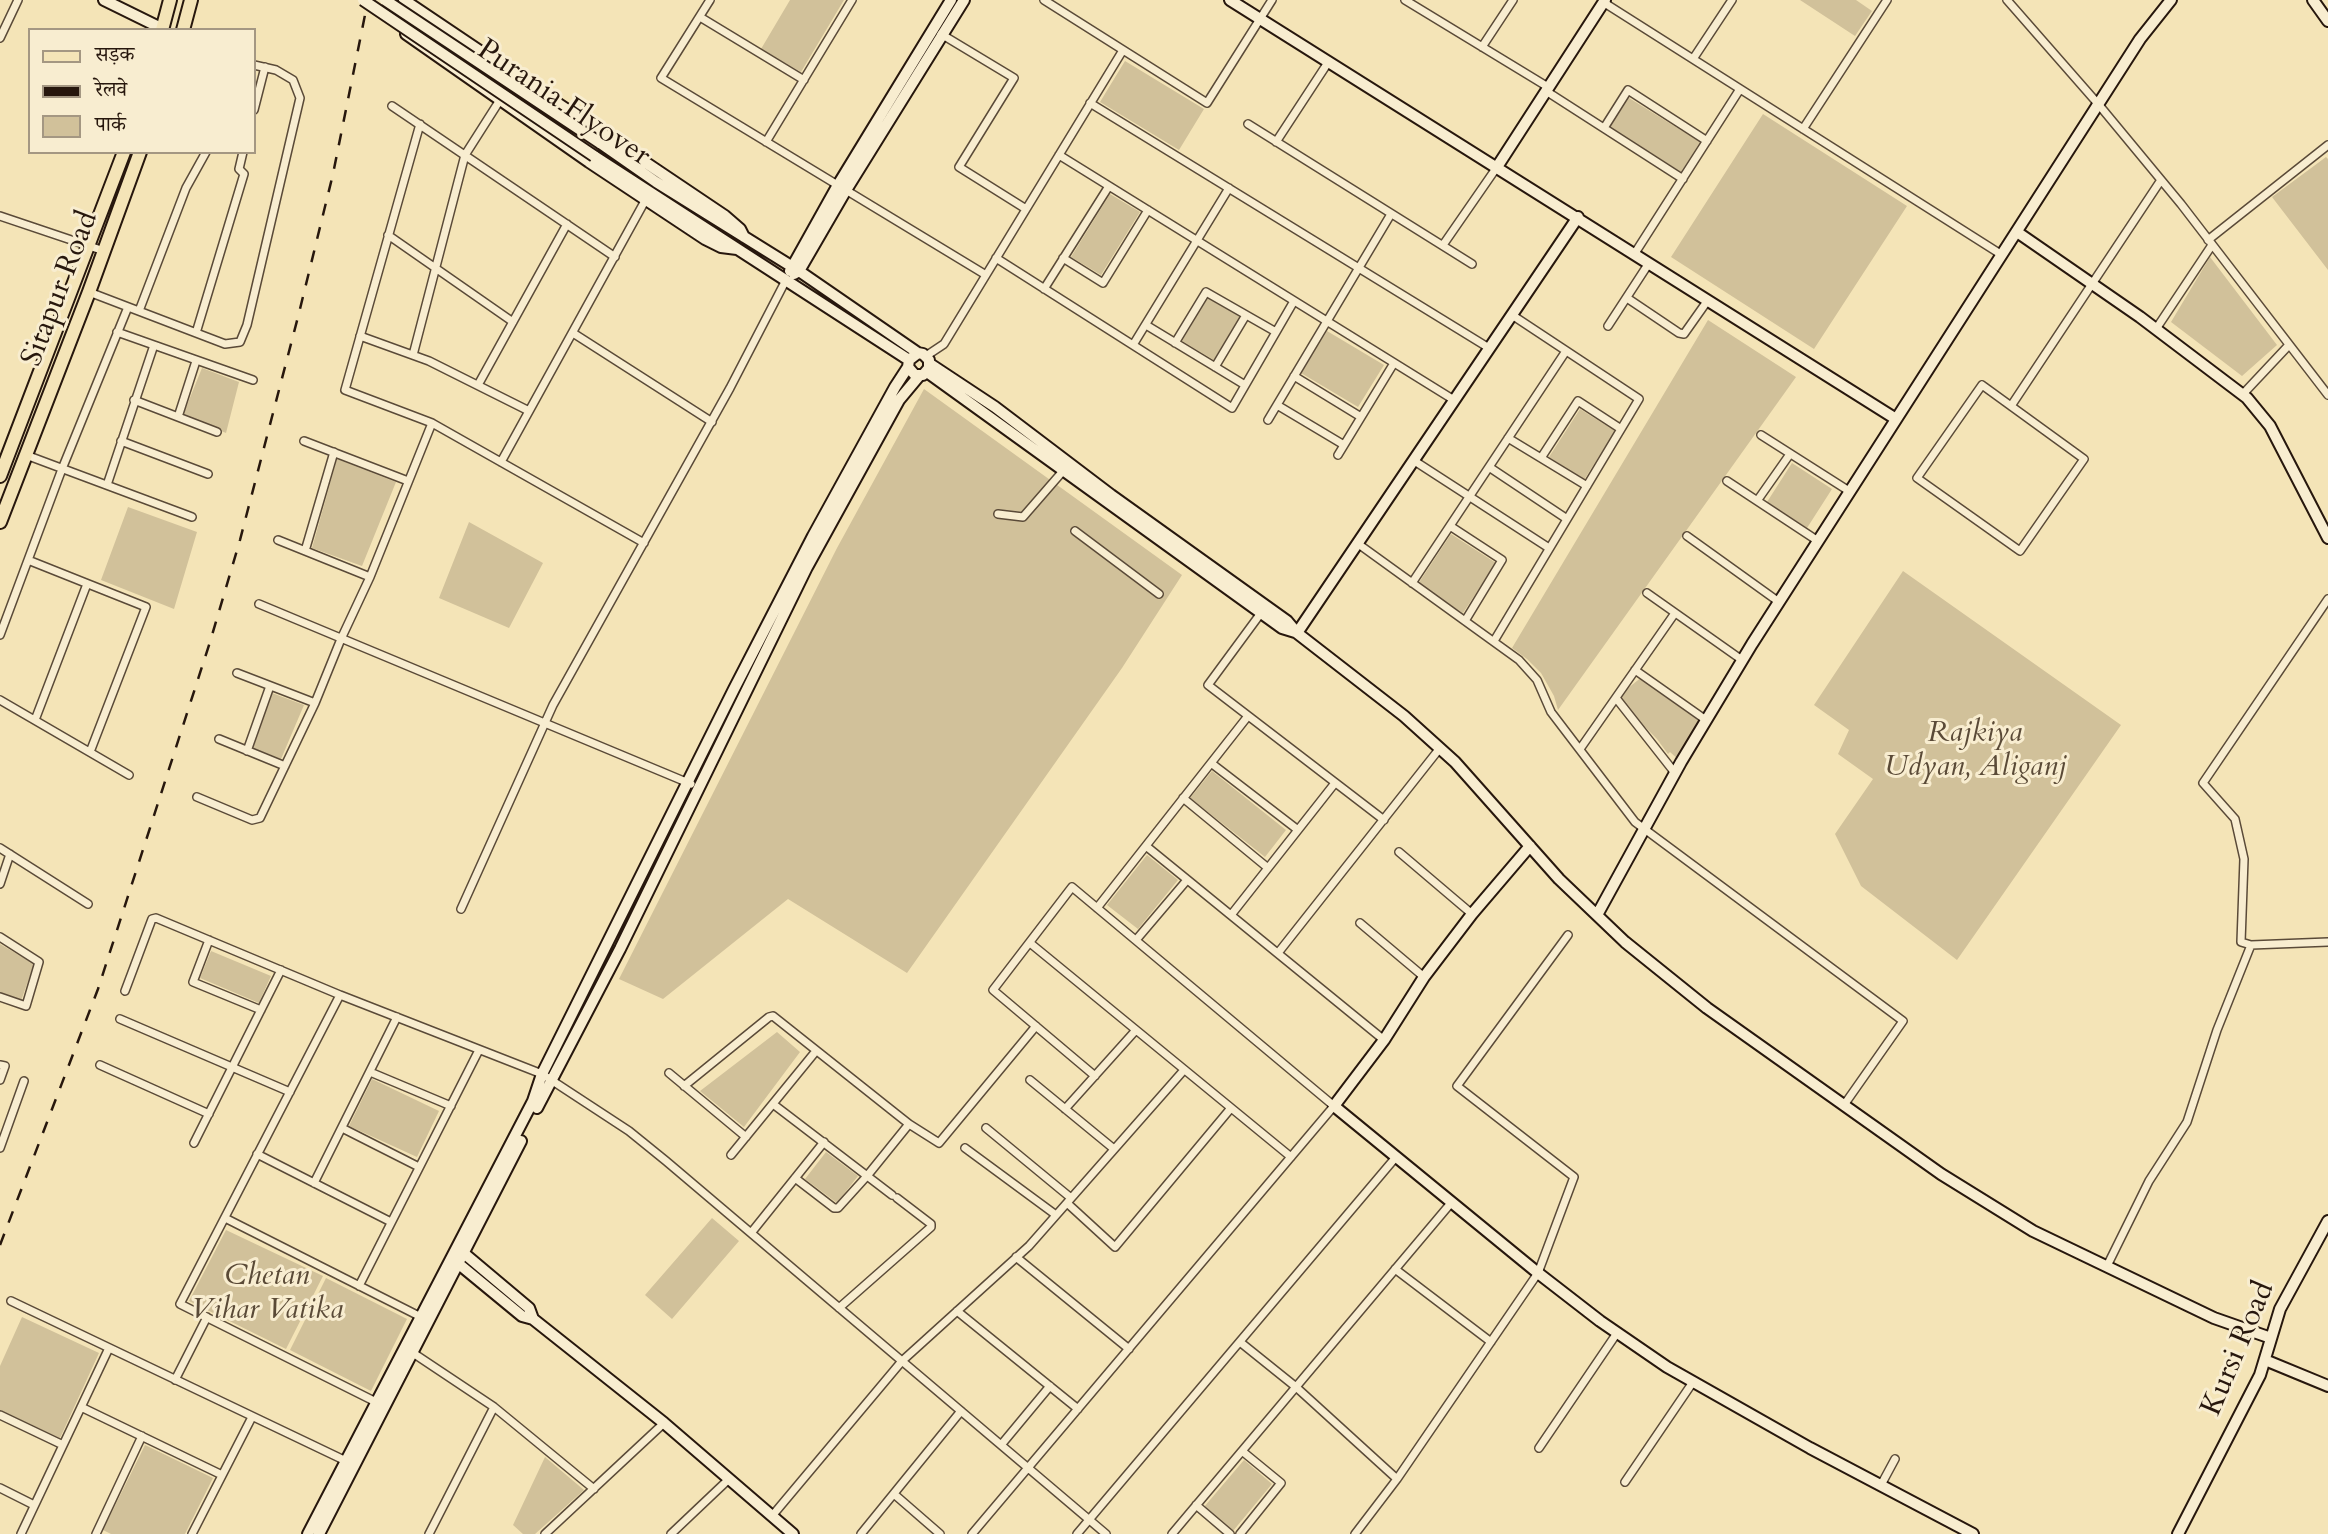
<!DOCTYPE html>
<meta charset="utf-8">
<style>
body{margin:0}
#map{position:relative;width:2328px;height:1534px;overflow:hidden;background:#f4e4b7;font-family:Cardo,"Noto Serif Devanagari",serif}
canvas{display:block}
.legend{position:absolute;left:28px;top:28px;width:228px;height:126px;box-sizing:border-box;background:#f8edd0;border:2px solid #a49782;margin:0;padding:9px 12px;list-style:none;font-size:21px;color:#27170d}
.legend li{display:flex;align-items:center;gap:14px;height:35px}
.legend b{width:35px;border:2px solid #a49782}
</style>
<div id="map">
<canvas width="2328" height="1534"></canvas>
<ul class="legend">
<li><b style="height:9px;background:#f4e4b7"></b>सड़क</li>
<li><b style="height:9px;background:#27170d"></b>रेलवे</li>
<li><b style="height:19px;background:#d1c19a"></b>पार्क</li>
</ul>
</div>
<script>
const ctx = document.querySelector('canvas').getContext('2d');
ctx.lineJoin = 'round';
function fill(path, color) { ctx.fillStyle = color; ctx.fill(path, 'evenodd'); }
const poly = rows => new Path2D(rows.map(r => 'M' + r).join(''));
function strokePath(path, color, width, dash) { ctx.strokeStyle = color; ctx.lineWidth = width; ctx.lineCap = dash ? 'butt' : 'round'; ctx.setLineDash(dash || []); ctx.stroke(path); }
function write(font, color, halo, rows, align = 'center') {
  ctx.font = font + ' Cardo,serif'; ctx.lineWidth = 6; ctx.setLineDash([]); ctx.textBaseline = 'middle'; ctx.strokeStyle = halo; ctx.fillStyle = color; for (const [text, x, y, turn = 0] of rows) {
    ctx.save(); ctx.translate(x, y); ctx.rotate((+turn || 0) * Math.PI / 180); ctx.textAlign = isNaN(turn) ? turn : align; if (halo) ctx.strokeText(text, 0, 0); ctx.fillText(text, 0, 0); ctx.restore();
  }
}
fill(poly([
 [790,0,844,0,801,72,761,49],
 [1800,0,1856,0,1872,11,1855,36],
 [1125,61,1204,109,1179,150,1100,102],
 [1629,98,1700,142,1681,172,1610,127],
 [1763,114,1907,206,1814,349,1671,257],
 [2326,157,2328,159,2328,270,2272,197],
 [1110,194,1140,212,1101,275,1071,257],
 [2210,257,2277,345,2242,376,2171,322],
 [1208,297,1240,316,1214,360,1182,341],
 [1708,320,1796,377,1558,710,1554,696,1541,673,1527,659,1512,648],
 [1327,331,1384,365,1358,407,1301,373],
 [202,368,239,382,226,433,183,415],
 [924,389,1182,575,1122,668,907,973,788,899,663,999,619,979,837,548],
 [1580,409,1615,431,1584,480,1549,457],
 [337,459,396,482,362,566,312,548],
 [1792,463,1832,489,1807,528,1767,502],
 [128,507,197,532,174,609,101,580],
 [469,522,543,563,509,628,439,598],
 [1451,534,1496,563,1463,613,1418,584],
 [1903,571,2121,725,1957,960,1861,886,1835,834,1873,779,1838,754,1849,730,1814,705],
 [1643,676,1706,720,1681,762,1670,752,1668,754,1657,739,1616,698],
 [272,693,304,705,281,759,253,748],
 [1212,771,1286,830,1265,857,1190,798],
 [1147,855,1178,880,1138,929,1107,905],
 [0,944,34,964,21,1001,0,994],
 [211,951,271,976,259,1003,200,978],
 [777,1032,800,1052,744,1127,700,1091],
 [372,1079,439,1111,417,1157,349,1126],
 [826,1152,858,1176,837,1203,805,1179],
 [712,1218,739,1241,672,1319,645,1295],
 [226,1230,323,1276,286,1349,189,1301],
 [326,1278,407,1319,371,1391,290,1350],
 [22,1317,99,1353,60,1438,0,1410,0,1366],
 [145,1445,213,1478,185,1534,111,1534,103,1530],
 [545,1457,584,1490,535,1534,523,1534,513,1525],
 [1244,1460,1272,1484,1233,1531,1204,1507]
]), '#d1c19a');
const street = poly([
 [710,0,661,78,986,275],
 [1044,0,1207,103,1272,0],
 [1405,0,1548,87],
 [2007,0,2099,105,2181,204,2328,395],
 [1603,2,2002,255],
 [700,17,804,80],
 [941,34,1014,78,959,167,1026,209],
 [0,38,18,0],
 [1482,47,1513,0],
 [1693,59,1732,0],
 [1546,91,1683,179],
 [1090,103,1489,348],
 [392,106,615,257],
 [254,110,265,67],
 [420,124,345,390,432,423,644,543],
 [1248,124,1472,264],
 [1604,128,1628,90,1707,141],
 [1803,129,1887,0],
 [766,142,852,0],
 [1276,142,1329,61],
 [1059,155,1454,400],
 [0,216,104,251],
 [388,235,513,322],
 [2208,240,2328,145],
 [1443,245,1497,167],
 [1635,253,1740,89],
 [996,258,1232,408,1294,301],
 [1063,258,1103,283,1148,210],
 [1044,289,1109,186],
 [89,292,225,344,240,342,247,325,300,98,293,80,276,70,254,65],
 [1627,298,1679,333,1684,334,1708,300],
 [139,311,186,188,206,152],
 [1146,325,1245,385],
 [1608,326,1649,263],
 [2156,329,2212,245],
 [117,332,253,380],
 [196,333,244,174,239,169,243,152],
 [573,333,712,422],
 [360,336,429,361,529,411],
 [1175,343,1206,292,1276,332],
 [1133,345,1229,188],
 [413,355,465,155,500,100],
 [926,356,944,344,1123,50],
 [1215,367,1246,315],
 [1294,376,1361,417],
 [478,385,567,224],
 [1982,385,2084,459,2020,551,1917,478,1982,385],
 [2242,395,2289,345],
 [134,400,217,432],
 [1277,405,1344,445],
 [2011,406,2161,180],
 [178,417,196,361],
 [1268,420,1391,214],
 [1761,435,1849,491],
 [1508,438,1587,486],
 [121,441,208,474],
 [304,441,408,481],
 [26,455,192,517],
 [1338,455,1394,363],
 [1541,458,1578,401,1621,429],
 [1413,460,1549,548],
 [501,462,646,199],
 [1489,467,1567,519],
 [1727,481,1818,541],
 [107,485,154,345],
 [1757,501,1790,454],
 [998,514,1023,517,1063,471],
 [1450,526,1502,560,1465,621],
 [1075,531,1159,594],
 [1687,536,1779,602],
 [278,540,370,577],
 [1357,543,1519,660,1537,680,1551,712,1635,822,1903,1021,1844,1105],
 [305,551,334,452],
 [28,560,146,607,90,752],
 [1412,583,1566,351],
 [1647,593,1742,660],
 [2328,599,2203,783,2235,819,2244,859,2241,942,2251,945,2328,942],
 [259,604,691,784],
 [1261,613,1208,685,1384,820],
 [0,635,62,469,128,307],
 [1494,641,1639,399,1512,315],
 [1635,670,1706,720],
 [237,673,315,703],
 [1616,698,1675,773],
 [0,700,129,775],
 [35,720,87,584],
 [219,739,285,766],
 [1580,749,1675,613],
 [247,751,270,686],
 [1211,763,1298,830],
 [197,797,252,820,260,818,315,703,341,639,370,577,432,423],
 [1183,798,1268,868],
 [1146,846,1384,1040],
 [0,848,88,904],
 [1399,852,1472,914],
 [0,884,10,854],
 [1097,908,1248,716],
 [461,909,553,705,730,388,786,280],
 [1231,915,1335,783],
 [1360,923,1424,977],
 [0,937,39,962,26,1006,0,997],
 [209,940,193,982,261,1010],
 [1136,940,1187,880],
 [1030,943,1291,1157],
 [1278,953,1440,748],
 [125,991,152,919,156,918,340,995,542,1074,629,1131,666,1161,1106,1534],
 [340,995,180,1304,378,1403],
 [120,1019,290,1092],
 [0,1065,5,1066,0,1080],
 [100,1065,209,1114],
 [370,1072,451,1106],
 [669,1073,746,1137],
 [1030,1080,1114,1149],
 [684,1086,769,1017,773,1016,909,1124,939,1143,1036,1026],
 [773,1104,892,1195],
 [1065,1109,1136,1030],
 [342,1128,419,1167],
 [986,1128,1071,1198],
 [194,1143,281,970],
 [0,1148,24,1081],
 [965,1148,1056,1215],
 [257,1154,391,1222],
 [731,1155,816,1051],
 [795,1178,834,1208,838,1208,867,1176,909,1124],
 [314,1183,397,1017],
 [1067,1203,1115,1247,1231,1108],
 [225,1218,421,1317],
 [751,1233,824,1142],
 [1016,1257,1129,1349],
 [2107,1266,2149,1181,2187,1122,2217,1030,2251,945],
 [1395,1269,1491,1342],
 [359,1286,479,1050],
 [11,1301,346,1461],
 [839,1308,931,1227,931,1224,897,1198],
 [957,1311,1078,1409],
 [1240,1342,1296,1387,1397,1479],
 [413,1353,494,1407,594,1489],
 [175,1380,207,1317],
 [81,1407,222,1475],
 [0,1415,63,1445],
 [1001,1445,1050,1386],
 [1539,1448,1617,1333],
 [1625,1482,1693,1382],
 [1881,1485,1895,1459],
 [0,1488,34,1505],
 [894,1494,940,1534],
 [1196,1505,1230,1534],
 [772,1516,902,1361,1029,1246,1184,1070],
 [21,1534,109,1348],
 [96,1534,142,1436],
 [192,1534,252,1417],
 [429,1534,494,1407],
 [545,1534,664,1423],
 [671,1534,729,1479],
 [861,1534,961,1411],
 [972,1534,1334,1106,1072,887,993,990,1095,1076],
 [1077,1534,1396,1157],
 [1172,1534,1451,1203],
 [1240,1534,1281,1483,1242,1451],
 [1355,1534,1397,1479,1538,1273,1574,1177,1457,1086,1568,935]
]);
const secondary = poly([
 [104,0,163,29],
 [404,0,725,216,740,229,744,237],
 [1230,0,1896,419],
 [2313,0,2328,21],
 [406,34,589,162,705,239,721,247,737,249],
 [600,143,656,182,799,271,918,353],
 [594,156,909,360],
 [1497,167,1605,0],
 [2017,232,2140,317,2247,398,2270,426,2328,538],
 [790,271,838,185,951,0],
 [794,274,799,271,846,190,964,0],
 [930,364,995,407,1111,495,1287,621,1297,633,1404,716,1455,762,1559,879,1625,942,1707,1008,1941,1174,2033,1231,2214,1318,2271,1338],
 [927,372,1282,628,1295,632],
 [1297,633,1578,217],
 [1530,846,1472,914,1424,977,1384,1040,1334,1106,1538,1273,1600,1321,1667,1367,1810,1448,1973,1534],
 [1597,915,1681,762,1752,644,2140,39,2171,0],
 [537,1108,620,949,807,567,899,400,919,376],
 [460,1250,529,1308,533,1319],
 [454,1260,522,1316,533,1319,664,1423,793,1534],
 [2265,1360,2328,1386],
 [308,1534,533,1101,542,1074,734,689,813,536,895,387,908,367,909,360,918,353,923,354,929,360,929,368,923,375,915,375,908,367],
 [319,1534,521,1141],
 [2178,1534,2260,1375,2280,1309,2328,1221]
]);
const primary = poly([
 [162,30,170,0],
 [183,30,191,0],
 [0,476,124,152],
 [0,522,89,292,140,152]
]);
strokePath(street, '#5a4a38', 10);
strokePath(secondary, '#27170d', 14);
strokePath(primary, '#27170d', 16);
strokePath(street, '#f8edd0', 7);
strokePath(secondary, '#f8edd0', 10);
strokePath(primary, '#f4e4b7', 12);
strokePath(poly([
 [0,1245,98,989,210,642,240,540,299,313,333,174,368,0]
]), '#27170d', 2.5, [12, 12]);
const secondaryBridge = poly([
 [363,0,594,156],
 [385,0,600,143]
]);
strokePath(secondaryBridge, '#27170d', 14, []);
strokePath(secondaryBridge, '#f8edd0', 10);
write('30px', '#27170d', '#f8edd0', [
 ["Purania Flyover",563,104,34],
 ["Sitapur Road",61,289,-69],
 ["Kursi Road",2239,1349,-67]
]);
write('italic 30px', '#5a4a37', '#f8edd0', [
 ["Rajkiya",1975,734],
 ["Udyan, Aliganj",1975,768],
 ["Chetan",267,1277],
 ["Vihar Vatika",267,1311]
]);
</script>
